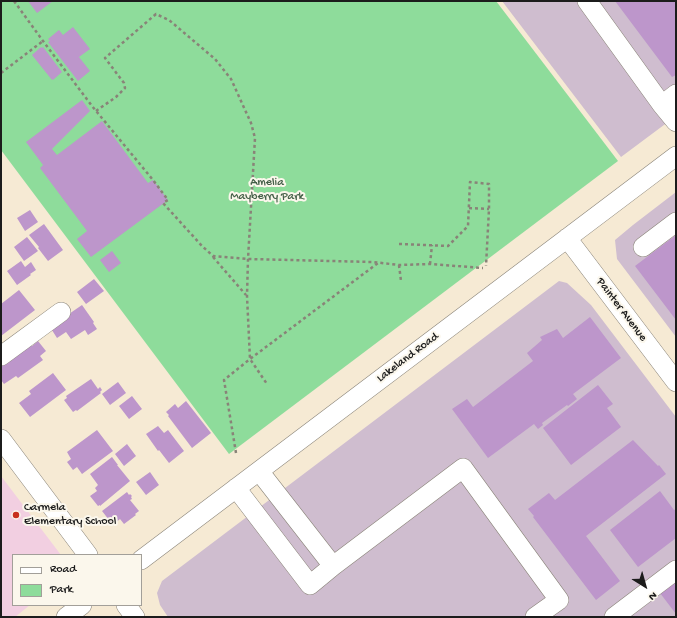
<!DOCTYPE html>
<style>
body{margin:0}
#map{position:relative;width:677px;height:618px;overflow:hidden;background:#f6ead4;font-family:"Gochi Hand",sans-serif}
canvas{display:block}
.frame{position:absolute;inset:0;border:2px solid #1c1c1c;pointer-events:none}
.legend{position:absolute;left:12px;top:554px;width:130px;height:52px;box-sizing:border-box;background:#fbf7ec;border:1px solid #a29f99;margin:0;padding:5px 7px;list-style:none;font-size:12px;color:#1c1c1c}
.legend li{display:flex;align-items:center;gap:8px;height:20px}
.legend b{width:20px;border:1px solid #a29f99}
.north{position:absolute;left:625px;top:566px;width:40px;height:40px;-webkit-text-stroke:3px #fbf7ec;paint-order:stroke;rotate:143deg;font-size:11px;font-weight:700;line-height:16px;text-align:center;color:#1c1c1c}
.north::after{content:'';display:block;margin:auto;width:14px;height:18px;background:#1c1c1c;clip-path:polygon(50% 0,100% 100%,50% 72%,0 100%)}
</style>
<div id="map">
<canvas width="677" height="618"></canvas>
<div class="frame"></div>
<ul class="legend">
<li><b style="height:5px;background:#fff"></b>Road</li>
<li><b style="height:11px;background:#8edc9b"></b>Park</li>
</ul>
<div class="north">N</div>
</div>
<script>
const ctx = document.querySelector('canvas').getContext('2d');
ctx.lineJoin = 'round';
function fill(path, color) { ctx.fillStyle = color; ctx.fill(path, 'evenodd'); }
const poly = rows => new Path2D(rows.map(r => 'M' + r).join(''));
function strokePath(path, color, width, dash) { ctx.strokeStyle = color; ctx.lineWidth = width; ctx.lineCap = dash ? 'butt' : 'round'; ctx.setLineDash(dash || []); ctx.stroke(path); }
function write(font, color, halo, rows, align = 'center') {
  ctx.font = font + ' "Gochi Hand",sans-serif'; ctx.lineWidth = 4; ctx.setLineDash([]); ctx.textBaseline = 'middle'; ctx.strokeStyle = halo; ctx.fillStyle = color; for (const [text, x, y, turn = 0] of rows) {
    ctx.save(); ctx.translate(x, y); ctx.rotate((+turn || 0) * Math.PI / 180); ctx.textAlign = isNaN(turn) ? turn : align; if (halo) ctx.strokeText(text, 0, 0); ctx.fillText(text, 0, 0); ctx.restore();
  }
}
fill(poly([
 [1,476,61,555,13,555,13,605,30,605,15,617,1,617]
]), '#f2cfe1');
fill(poly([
 [502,1,676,1,676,116,621,157],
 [676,192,676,337,617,259,615,240,633,225],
 [559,281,567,283,591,305,676,417,676,617,168,617,160,605,157,593,162,581]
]), '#cfbdcf');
fill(poly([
 [1,1,496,1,618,161,229,454,1,150]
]), '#8edc9b');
fill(poly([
 [28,1,53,1,37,13],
 [615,1,676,1,676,75,672,77],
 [73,27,90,49,79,57,90,71,78,81,48,42,50,41,48,39,59,30,63,35],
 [41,47,41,48,43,47,62,72,53,80,53,79,52,80,32,55],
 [82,100,90,111,52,149,57,155,102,121,148,183,153,180,168,200,91,257,77,239,87,231,40,168,43,165,26,142],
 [30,210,38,222,25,231,17,218],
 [44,224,63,250,48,261,38,248,39,247,29,235],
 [676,235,676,320,635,266],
 [27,237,38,251,24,261,14,247],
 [112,251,121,263,109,272,100,260],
 [21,261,25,267,31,262,36,270,30,274,31,275,17,285,7,271],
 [94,279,104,291,86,304,77,292],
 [19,290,35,310,1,336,1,304],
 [82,305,94,322,93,323,97,329,88,335,85,330,71,339,66,332,57,338,50,327],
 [590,317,621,358,573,394,577,399,568,406,567,405,542,423,543,425,538,429,534,424,488,458,452,409,467,399,473,407,533,361,527,353,542,340,540,337,557,329,563,338],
 [38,341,46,351,40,356,43,360,18,378,16,376,4,384,1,380,1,365,30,342,32,346],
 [53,373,66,390,30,417,19,403,31,394,29,391],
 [91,379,98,389,100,387,102,390,100,392,101,393,77,411,76,410,73,412,64,400,67,398,66,396],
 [118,382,126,393,110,405,102,394],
 [598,385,613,404,607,408,621,427,571,465,543,428],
 [132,396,142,409,129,419,119,406],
 [186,401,211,433,192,448,168,416,169,415,166,412,175,404,178,408],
 [158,426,164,433,168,430,184,451,169,463,159,450,158,451,146,434],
 [97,430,113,451,82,474,77,467,73,470,67,462,71,459,67,452],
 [633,440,658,466,659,465,666,474,586,536,620,581,596,600,533,517,534,516,528,509,549,493,555,500],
 [127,444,136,456,124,466,115,454],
 [112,457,118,465,117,465,130,481,100,506,100,505,98,506,90,496,97,491,95,488,98,485,90,474],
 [150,472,159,485,146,495,136,482],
 [660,491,674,510,676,509,676,538,638,567,610,530],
 [127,492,129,495,130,494,132,496,131,497,132,499,130,500,139,511,135,514,136,515,124,524,120,519,113,525,102,511],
 [676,581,676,614,660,593]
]), '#bd96cb');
const minor = poly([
 [587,1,662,105,676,94],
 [662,105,676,122],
 [567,238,676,382],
 [643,247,676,222],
 [1,356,61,312],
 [1,439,88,555],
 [236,488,310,585,333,566,259,471],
 [141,560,676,156],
 [333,566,463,468,559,600,535,617],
 [126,605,135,617],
 [66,617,82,605],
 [614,617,676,570]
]);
strokePath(minor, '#898378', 20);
strokePath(poly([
 [14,1,43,41,92,106,153,180,168,200,163,203,202,246,213,256,248,259,373,262,399,265,430,264,483,268],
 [1,73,43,41],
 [96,111,116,97,125,88,124,83,105,58,156,14,169,20,215,59,231,79,251,123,255,138,248,259,247,296,250,359,267,384],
 [469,208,489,209],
 [399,244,448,246,468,226,470,182,489,184,489,209,486,266],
 [213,257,246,295],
 [430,264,432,245],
 [399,265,401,281],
 [236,453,224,380,250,359,378,263]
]), '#898378', 2.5, [3, 3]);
strokePath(minor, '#fff', 19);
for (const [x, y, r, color] of [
 [16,515,4,"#c8321e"]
]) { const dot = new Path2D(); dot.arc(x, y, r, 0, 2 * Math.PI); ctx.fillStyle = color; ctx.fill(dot); strokePath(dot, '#fbf7ec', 1.5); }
write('12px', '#445f48', '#fbf7ec', [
 ["Amelia",267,183],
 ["Mayberry Park",267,197]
]);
write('12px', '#1c1c1c', '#fbf7ec', [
 ["Painter Avenue",621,310,53],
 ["Lakeland Road",408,358,-37]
]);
write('12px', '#1c1c1c', '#fbf7ec', [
 ["Carmela",24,508],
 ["Elementary School",24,522]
], 'left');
</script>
